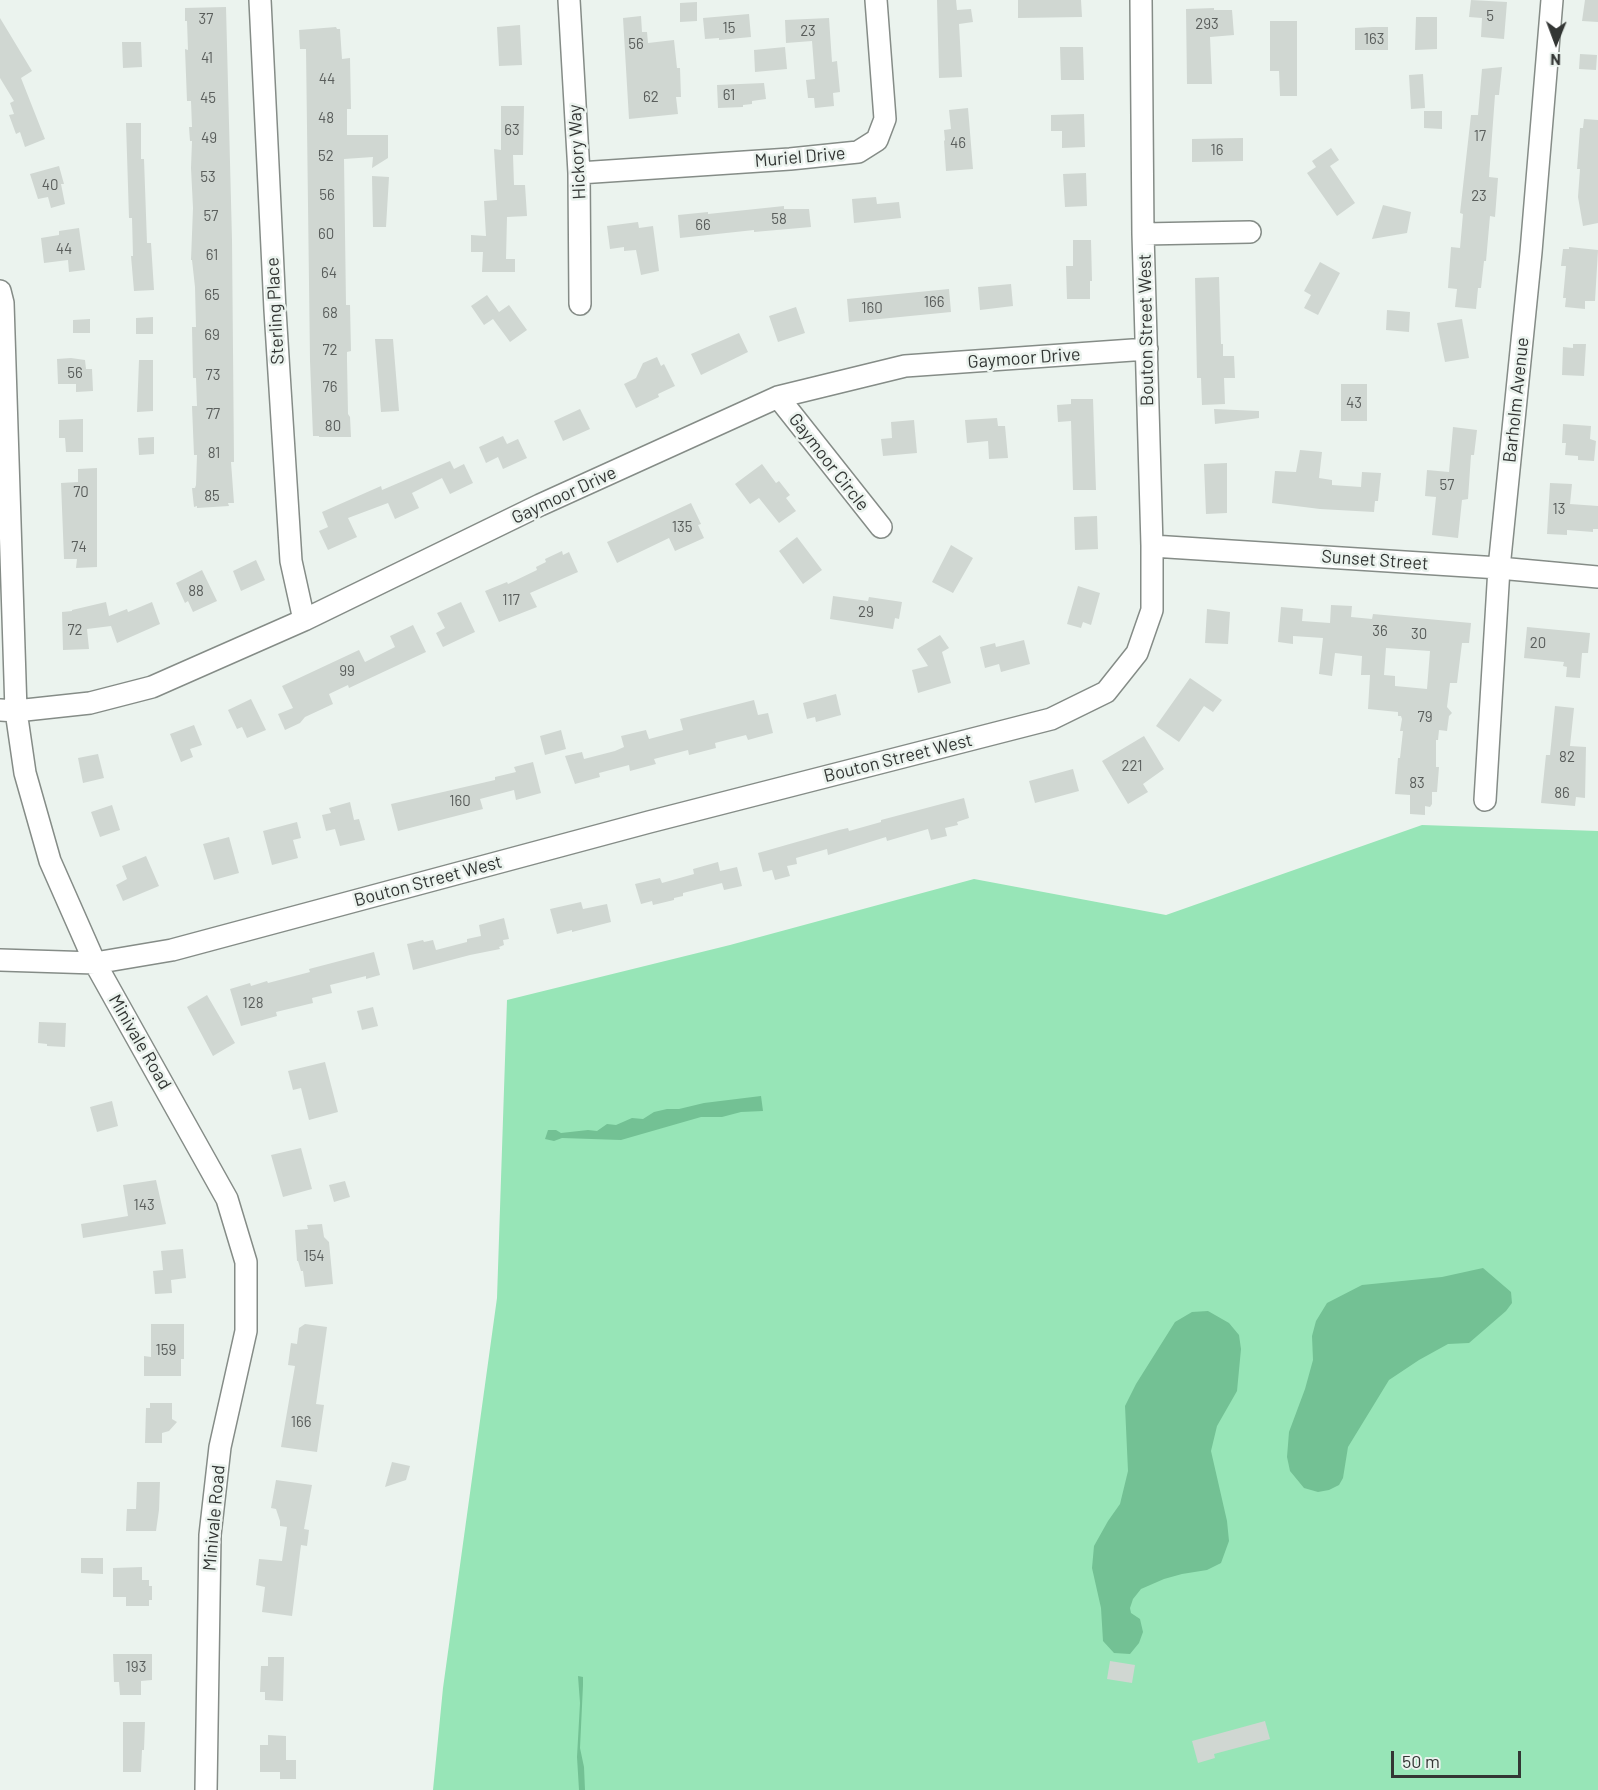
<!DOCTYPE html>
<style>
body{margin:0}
#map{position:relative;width:1598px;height:1790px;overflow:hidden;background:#ebf3ee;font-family:Barlow,sans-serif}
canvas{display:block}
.north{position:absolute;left:1526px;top:12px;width:60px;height:60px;-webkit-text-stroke:4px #ebf3ee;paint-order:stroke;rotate:181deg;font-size:16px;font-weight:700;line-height:24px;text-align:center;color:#333634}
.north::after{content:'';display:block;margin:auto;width:21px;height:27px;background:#333634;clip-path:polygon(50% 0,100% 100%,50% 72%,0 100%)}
.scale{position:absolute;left:1391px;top:1751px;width:130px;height:27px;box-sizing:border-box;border:3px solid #333634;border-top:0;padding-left:8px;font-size:18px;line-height:21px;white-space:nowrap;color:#333634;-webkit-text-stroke:4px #ebf3ee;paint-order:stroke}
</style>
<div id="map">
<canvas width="1598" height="1790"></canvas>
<div class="north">N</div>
<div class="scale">50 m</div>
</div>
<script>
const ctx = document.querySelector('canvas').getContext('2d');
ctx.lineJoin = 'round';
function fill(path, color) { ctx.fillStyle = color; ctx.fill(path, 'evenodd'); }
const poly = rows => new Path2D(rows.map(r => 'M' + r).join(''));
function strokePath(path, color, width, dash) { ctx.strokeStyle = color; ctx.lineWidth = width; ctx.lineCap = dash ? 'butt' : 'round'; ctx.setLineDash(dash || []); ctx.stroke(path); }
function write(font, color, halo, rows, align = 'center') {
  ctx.font = font + ' Barlow,sans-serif'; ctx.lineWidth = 5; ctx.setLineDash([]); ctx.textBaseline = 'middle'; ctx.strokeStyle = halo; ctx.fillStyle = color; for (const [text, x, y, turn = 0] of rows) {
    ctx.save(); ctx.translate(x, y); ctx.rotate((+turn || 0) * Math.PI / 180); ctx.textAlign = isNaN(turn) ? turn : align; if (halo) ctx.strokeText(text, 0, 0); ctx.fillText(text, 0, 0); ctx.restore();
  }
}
fill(poly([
 [1422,825,1598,831,1598,1790,433,1790,443,1688,497,1298,507,1000,730,945,974,879,1166,915]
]), '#97e5b7');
fill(poly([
 [761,1096,763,1111,741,1112,722,1117,701,1117,621,1140,562,1138,554,1141,545,1139,548,1130,556,1130,561,1133,588,1130,597,1131,607,1124,616,1125,632,1118,643,1119,654,1112,667,1109,679,1109,704,1103],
 [1483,1268,1511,1292,1512,1303,1506,1311,1469,1343,1448,1344,1419,1360,1389,1380,1348,1447,1343,1478,1339,1485,1329,1490,1318,1492,1304,1488,1290,1471,1287,1457,1289,1432,1305,1389,1313,1360,1312,1336,1316,1321,1327,1303,1362,1285,1442,1277],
 [1208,1311,1229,1323,1239,1335,1241,1349,1237,1391,1217,1426,1211,1451,1227,1521,1229,1541,1221,1563,1207,1570,1182,1574,1164,1579,1141,1589,1133,1599,1130,1608,1131,1613,1140,1619,1143,1632,1139,1643,1130,1654,1114,1653,1103,1641,1101,1608,1092,1568,1094,1546,1108,1521,1120,1504,1128,1471,1125,1406,1136,1384,1175,1322,1192,1312],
 [578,1676,583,1677,583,1685,580,1748,584,1767,585,1790,579,1790,577,1757,580,1703]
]), '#73c194');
fill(poly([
 [937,0,956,0,957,10,971,9,973,22,959,24,962,77,939,78],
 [1018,0,1081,0,1082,17,1018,18],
 [1471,0,1507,2,1504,39,1481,37,1482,18,1469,17],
 [1585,0,1598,0,1598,22,1582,21],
 [697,2,697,21,680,22,680,3],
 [226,7,232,240,234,462,231,462,234,503,228,503,229,506,197,508,197,506,194,507,192,488,195,488,196,485,197,455,194,455,192,406,197,406,196,378,193,378,192,327,196,327,195,287,192,260,191,260,193,208,191,168,192,141,190,141,189,127,192,127,191,101,187,101,185,49,188,50,187,21,185,21,185,8],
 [1214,8,1214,10,1232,10,1234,35,1210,37,1212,84,1187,84,1186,9],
 [749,14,751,37,719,40,719,38,705,39,703,18],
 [641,16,642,32,647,32,648,43,674,40,677,68,680,68,681,97,676,97,678,114,629,119,623,18],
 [1416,17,1437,17,1437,49,1415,50],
 [0,18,32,71,21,78,45,139,25,147,20,132,16,134,9,115,14,114,10,103,14,101,0,78],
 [829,18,832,62,837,61,840,92,833,93,834,106,815,108,814,98,808,98,806,80,815,79,812,41,786,43,785,20],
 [1270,21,1297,21,1297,96,1280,96,1279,71,1270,71],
 [520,25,522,65,499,66,497,27],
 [336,27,337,29,340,29,342,59,350,58,351,109,347,109,347,135,388,135,388,158,372,168,373,157,344,159,346,305,350,305,351,351,347,352,347,361,348,414,350,417,351,437,319,437,319,436,313,436,310,361,306,49,300,49,299,30],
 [1373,27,1388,27,1388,50,1355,50,1355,28],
 [122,42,141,42,142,67,123,68],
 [785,47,787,69,755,72,754,50],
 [1060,47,1083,47,1084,80,1061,80],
 [1580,54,1597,55,1596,70,1579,69],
 [1502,67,1499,95,1495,95,1489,177,1498,178,1495,217,1490,216,1486,261,1484,261,1481,288,1478,288,1476,309,1455,307,1457,289,1448,288,1451,247,1460,248,1463,214,1460,213,1471,115,1478,115,1482,69],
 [1423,74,1425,108,1411,109,1409,75],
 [764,83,766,99,752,101,752,104,743,105,743,107,718,108,717,85],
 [501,106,524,106,523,155,513,155,514,185,525,185,527,216,507,217,506,259,515,259,515,272,482,272,483,252,471,252,471,235,486,236,484,201,497,200,494,149,501,150],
 [968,108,973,169,946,171,944,141,945,140,944,130,951,129,949,110],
 [1424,111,1442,111,1442,129,1424,128],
 [1084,114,1085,147,1062,148,1062,131,1051,131,1051,115],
 [1584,119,1598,120,1598,223,1583,226,1578,197,1580,169,1577,169,1580,128,1583,128],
 [126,123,141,123,141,159,144,159,147,243,151,243,154,290,134,291,131,256,133,256,132,218,129,218],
 [1243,138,1243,161,1192,162,1192,139],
 [1331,148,1339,160,1330,166,1355,203,1337,216,1307,173,1316,167,1312,161],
 [59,166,64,184,61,184,65,204,51,208,48,197,38,199,30,174],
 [1086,173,1087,206,1065,207,1063,174],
 [372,176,389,177,386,227,373,227],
 [876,197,877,204,899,202,901,218,854,223,852,199],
 [1383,205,1411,212,1407,233,1372,239],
 [784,206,784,209,809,209,811,227,754,232,754,230,680,238,678,215,708,212,708,214],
 [638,222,639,228,653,226,659,271,641,275,636,250,624,251,624,247,610,249,607,226],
 [79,228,85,270,69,272,68,260,44,263,41,238,59,235,59,231],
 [1073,240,1091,240,1092,281,1090,281,1090,299,1067,299,1066,266,1073,266],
 [1569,247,1598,250,1595,301,1585,301,1585,309,1565,307,1566,298,1563,298,1566,266,1561,266,1563,249,1569,249],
 [1320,262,1340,273,1318,315,1304,308,1311,295,1304,291],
 [1219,277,1221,344,1223,344,1223,356,1234,356,1235,378,1224,378,1225,404,1202,405,1201,378,1197,378,1195,278],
 [1011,284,1013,306,980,310,978,287],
 [949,289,951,312,849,322,847,299],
 [487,295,499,312,509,305,527,330,510,342,493,319,484,325,471,306],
 [796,307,805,333,778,342,769,316],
 [1387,310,1410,312,1409,332,1386,330],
 [153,317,153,334,136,334,136,318],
 [90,319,90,333,73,333,73,320],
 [1462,319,1469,358,1445,362,1437,323],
 [739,333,748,352,701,375,691,354],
 [375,339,393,339,399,411,381,412],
 [1573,344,1586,344,1584,376,1562,375,1563,347,1573,348],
 [657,357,661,366,664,364,675,386,658,394,659,397,636,408,624,384,636,378,643,363],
 [71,358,85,360,86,369,92,369,93,391,76,392,76,384,58,384,57,359],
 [139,360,153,360,153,411,137,412],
 [1341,384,1367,384,1367,421,1341,421],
 [1071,399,1093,399,1096,490,1073,490,1071,421,1058,422,1057,405,1071,404],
 [580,409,590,429,563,441,554,421],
 [1214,409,1259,411,1259,418,1215,424],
 [997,418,998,426,1005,426,1008,458,989,459,988,441,967,443,965,420],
 [83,419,83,452,66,452,65,438,59,438,59,420],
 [914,420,917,453,883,456,881,439,892,438,891,422],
 [1563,424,1591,426,1590,439,1596,441,1594,461,1578,460,1578,456,1565,455,1566,443,1562,443],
 [1453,427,1477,430,1474,455,1471,455,1468,499,1462,500,1458,538,1432,535,1436,497,1425,496,1427,470,1449,472],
 [503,436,507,444,518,439,527,458,503,469,498,457,486,463,479,447],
 [154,437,154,454,139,455,138,438],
 [1300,450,1322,452,1319,478,1332,480,1332,485,1361,487,1362,472,1381,473,1378,501,1375,501,1374,512,1320,509,1272,503,1275,471,1296,472],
 [450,461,454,469,464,464,473,483,450,494,442,478,412,493,419,508,395,519,388,503,348,518,357,537,328,550,319,531,328,527,322,512,381,486,382,490],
 [1227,463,1227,513,1206,514,1204,464],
 [762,464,776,483,779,481,790,495,786,498,796,511,779,523,759,498,750,504,735,484],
 [97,468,97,567,76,568,77,559,64,559,61,483,78,482,78,469],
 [1550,483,1572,484,1570,504,1598,506,1598,529,1593,529,1593,532,1567,530,1567,535,1547,534],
 [691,503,701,524,698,525,704,538,675,551,669,538,617,563,607,542],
 [1097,516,1098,549,1075,550,1074,517],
 [797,537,822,570,803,584,779,551],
 [951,545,973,558,953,593,932,582],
 [562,551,563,555,569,552,578,572,530,593,537,607,499,622,485,591,507,582,508,584,537,570,536,567,546,562,545,559],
 [256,560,265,580,241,591,233,571],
 [202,570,217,601,193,612,188,601,185,603,176,583],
 [1078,586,1100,593,1091,625,1083,622,1081,628,1067,624],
 [833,596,868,601,869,597,902,602,899,619,895,618,893,629,830,619],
 [106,602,109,616,127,609,128,612,152,602,160,624,117,643,111,626,87,629,89,649,63,650,62,612,72,611,72,610],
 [461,602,475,632,443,647,436,633,445,628,437,613],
 [1331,605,1352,606,1351,617,1372,619,1373,614,1471,623,1469,643,1462,643,1457,683,1450,683,1447,707,1452,713,1449,716,1447,731,1439,730,1438,740,1436,740,1436,767,1439,767,1437,792,1432,792,1432,804,1430,807,1425,806,1425,815,1410,814,1410,795,1395,794,1398,758,1400,758,1403,731,1400,731,1402,719,1401,716,1398,716,1398,712,1368,709,1370,675,1361,675,1362,656,1335,653,1332,676,1319,674,1323,638,1293,636,1293,644,1278,642,1281,607,1303,609,1302,621,1330,623],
 [1386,648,1430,651,1427,689,1395,686,1395,676,1384,675],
 [1207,609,1230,612,1228,644,1205,643],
 [413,625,426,652,349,688,348,685,329,694,333,704,305,717,300,723,285,730,278,714,293,708,282,686,359,650,365,662,395,647,390,636],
 [1527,627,1590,633,1588,653,1582,653,1580,678,1566,677,1567,667,1563,666,1564,662,1524,658],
 [940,635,949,648,942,652,951,683,918,693,912,670,928,666,917,649],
 [1024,640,1030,664,1001,672,999,664,985,668,980,647,995,643,996,647],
 [1190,678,1222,700,1213,712,1204,706,1179,742,1156,726],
 [836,694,841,715,816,722,815,717,807,719,803,703],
 [251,699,266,730,247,738,242,727,237,729,228,710],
 [754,700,758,715,768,713,773,733,748,740,746,735,715,743,716,748,689,755,688,750,654,759,656,764,630,771,629,765,599,773,600,777,575,784,565,756,582,752,584,759,615,751,624,747,621,736,646,730,649,739,683,730,680,719],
 [1555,706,1574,708,1570,746,1586,747,1585,798,1576,797,1575,806,1541,803,1546,755,1550,755],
 [194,725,202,745,190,749,193,757,181,762,170,734],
 [561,730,566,749,545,755,540,736],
 [1144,736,1164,769,1143,784,1148,792,1128,804,1102,761],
 [98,754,104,778,83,783,78,758],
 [533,762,541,793,516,800,514,790,480,799,483,809,398,831,391,804,495,780,495,777,516,772,514,767],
 [1073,769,1079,791,1035,803,1029,781],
 [964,798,969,818,957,822,958,825,945,828,947,836,931,840,928,829,887,841,886,837,828,855,827,849,796,858,797,864,787,866,790,876,775,880,772,870,763,872,758,853,839,830,848,828,849,831,881,822,881,820],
 [350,802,354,820,359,819,365,840,340,846,335,829,326,831,322,815,331,813,329,808],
 [112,805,120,830,100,837,91,812],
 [297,822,301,838,293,840,298,858,272,865,263,831],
 [229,837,239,873,214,880,203,844],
 [146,856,159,886,123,901,116,885,127,879,122,866],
 [718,862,720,871,737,867,742,886,724,890,722,883,683,893,683,896,674,898,674,900,653,905,652,901,641,904,635,884,660,878,662,883,694,874,693,869],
 [581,902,583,909,607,904,611,922,572,932,572,930,557,934,550,909],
 [504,918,509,939,503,940,504,945,499,947,500,949,470,955,413,970,407,944,423,940,424,942,433,940,436,950,467,942,467,939,481,936,479,925],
 [374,952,380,975,366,979,366,976,330,985,332,993,312,998,313,1003,276,1012,277,1016,241,1026,230,989,250,983,251,986,267,981,268,983,310,972,309,969],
 [207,995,235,1043,213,1056,187,1007],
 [373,1007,378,1026,362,1030,357,1011],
 [39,1022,66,1023,65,1047,47,1046,47,1044,38,1043],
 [325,1062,338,1112,309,1120,301,1088,293,1090,288,1071],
 [112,1101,118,1126,97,1132,90,1107],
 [301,1148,312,1189,283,1197,271,1155],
 [156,1180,166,1224,83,1238,81,1224,128,1216,123,1185],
 [345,1181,350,1197,334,1202,329,1185],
 [322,1224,324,1237,329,1242,333,1284,305,1287,303,1271,301,1271,298,1261,297,1261,295,1230,308,1229,307,1225],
 [183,1249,186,1278,171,1280,172,1293,155,1294,153,1271,163,1270,161,1251],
 [151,1324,184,1324,184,1359,181,1359,181,1376,144,1376,144,1356,151,1357],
 [305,1324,327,1327,316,1404,324,1405,317,1452,281,1447,295,1366,288,1365,291,1343,297,1344,299,1328],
 [150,1403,172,1403,172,1419,177,1422,169,1431,162,1433,162,1443,145,1443,146,1408,150,1408],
 [392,1462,410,1466,406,1480,385,1487],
 [276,1480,312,1485,304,1529,309,1530,307,1546,301,1545,292,1616,262,1612,265,1587,256,1585,259,1559,282,1561,287,1527,280,1526,280,1521,276,1509,271,1508],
 [137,1482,160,1482,159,1510,156,1531,126,1531,127,1509,136,1509],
 [81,1558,103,1558,103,1574,81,1573],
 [142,1567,142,1580,149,1580,149,1586,152,1586,152,1600,149,1600,149,1606,126,1606,126,1597,113,1597,113,1568],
 [113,1654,152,1654,152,1680,141,1681,141,1695,120,1695,119,1682,114,1682],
 [268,1657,284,1657,283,1701,265,1700,265,1692,260,1692,261,1666,268,1666],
 [1110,1661,1135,1665,1132,1683,1107,1679],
 [1265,1721,1270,1739,1214,1754,1215,1758,1198,1763,1192,1741],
 [123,1722,145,1722,144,1750,142,1750,141,1772,123,1772],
 [268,1735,286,1736,286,1760,296,1760,296,1779,280,1779,280,1772,260,1772,260,1745,268,1745]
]), '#d0d7d2');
const minor = poly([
 [260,0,275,310,291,561,304,620],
 [569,0,579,173,580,304],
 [579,173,790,159,858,152,877,140,885,119,876,0],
 [1143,234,1250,232],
 [0,291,3,303,16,711,25,773,50,861,95,963,227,1199,246,1262,246,1331,220,1447,210,1535,206,1790],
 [778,397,881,527],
 [1152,546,1499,568,1598,577],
 [0,710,16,711,90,703,152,687,304,620,540,505,778,397,905,366,1147,349],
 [1485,800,1499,568,1531,252,1552,0],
 [0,960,95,963,172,950,649,822,1051,719,1106,692,1137,653,1152,610,1152,546,1143,234,1141,0]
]);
strokePath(minor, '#858c87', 24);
strokePath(minor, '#fff', 21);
write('15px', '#5a5e5c', null, [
 ["5",1490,16],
 ["37",206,19],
 ["293",1207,24],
 ["15",729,28],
 ["23",808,31],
 ["163",1374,39],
 ["56",636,44],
 ["41",207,58],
 ["44",327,79],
 ["61",729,95],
 ["62",651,97],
 ["45",208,98],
 ["48",326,118],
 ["63",512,130],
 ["17",1480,136],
 ["49",209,138],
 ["46",958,143],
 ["16",1217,150],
 ["52",326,156],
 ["53",208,177],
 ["40",50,185],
 ["56",327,195],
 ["23",1479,196],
 ["57",211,216],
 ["58",779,219],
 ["66",703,225],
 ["60",326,234],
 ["44",64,249],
 ["61",212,255],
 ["64",329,273],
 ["65",212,295],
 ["166",934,302],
 ["160",872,308],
 ["68",330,313],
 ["69",212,335],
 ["72",330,350],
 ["56",75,373],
 ["73",213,375],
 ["76",330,387],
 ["43",1354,403],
 ["77",213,414],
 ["80",333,426],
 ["81",214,453],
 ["57",1447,485],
 ["70",81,492],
 ["85",212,496],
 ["13",1559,509],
 ["135",682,527],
 ["74",79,547],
 ["88",196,591],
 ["117",511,600],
 ["29",866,612],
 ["72",75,630],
 ["36",1380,631],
 ["30",1419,634],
 ["20",1538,643],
 ["99",347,671],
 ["79",1425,717],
 ["82",1567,757],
 ["221",1132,766],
 ["83",1417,783],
 ["86",1562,793],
 ["160",460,801],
 ["128",253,1003],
 ["143",144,1205],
 ["154",314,1256],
 ["159",166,1350],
 ["166",301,1422],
 ["193",136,1667]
]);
write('18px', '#333634', '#ebf3ee', [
 ["Hickory Way",577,152,-93],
 ["Muriel Drive",800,157,-5],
 ["Sterling Place",275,311,-93],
 ["Bouton Street West",1146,330,-91],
 ["Gaymoor Drive",1024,358,-4],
 ["Barholm Avenue",1516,400,-84],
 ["Gaymoor Circle",829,462,52],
 ["Gaymoor Drive",564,495,-25],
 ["Sunset Street",1375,560,4],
 ["Bouton Street West",898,758,-14],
 ["Bouton Street West",428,881,-15],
 ["Minivale Road",140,1042,60],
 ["Minivale Road",214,1518,-85]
]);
</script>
